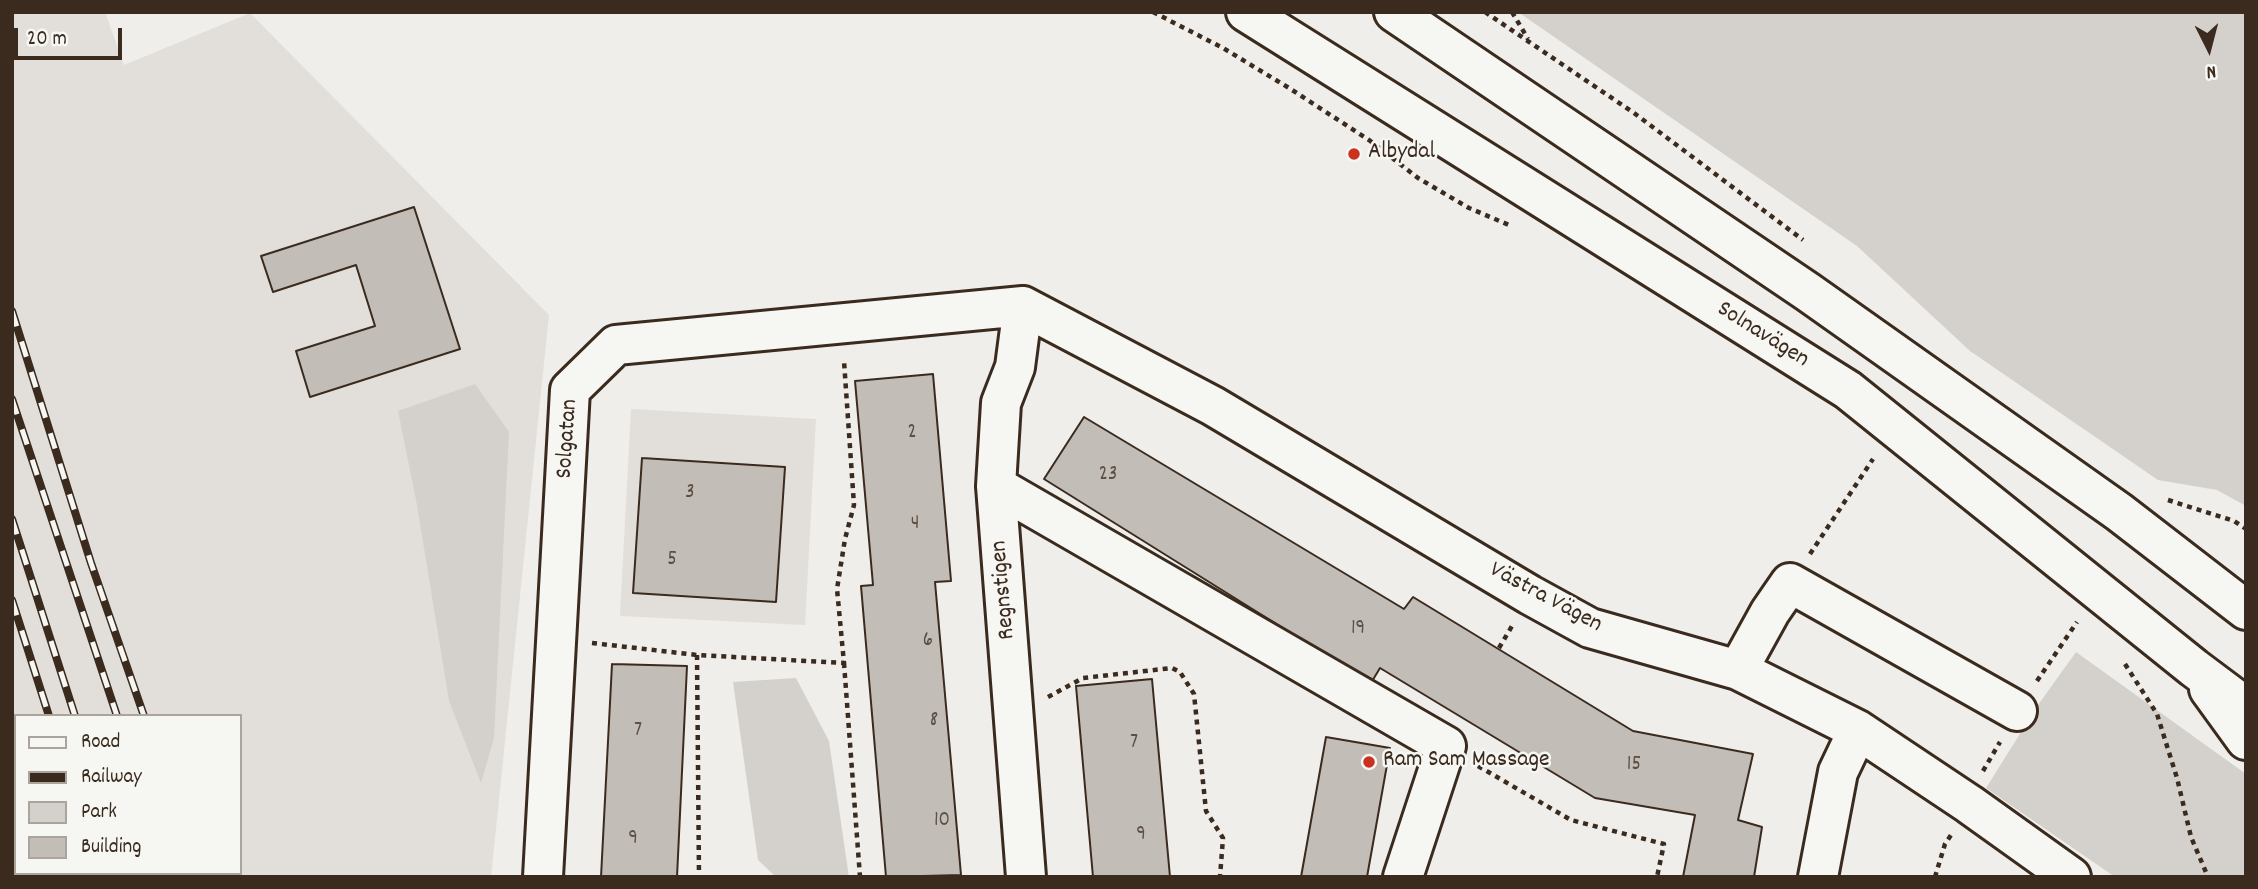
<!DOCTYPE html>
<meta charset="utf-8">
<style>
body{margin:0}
#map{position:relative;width:2258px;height:889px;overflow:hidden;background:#efeeea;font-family:Dekko,sans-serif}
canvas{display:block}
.frame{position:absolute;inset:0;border:14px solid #3b2a1e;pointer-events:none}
.legend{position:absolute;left:14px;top:714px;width:228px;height:161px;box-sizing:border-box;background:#f6f6f2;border:2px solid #aba49d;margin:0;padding:9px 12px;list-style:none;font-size:21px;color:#3b2a1e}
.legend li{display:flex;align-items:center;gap:14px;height:35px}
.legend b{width:35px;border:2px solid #aba49d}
.north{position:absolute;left:2174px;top:14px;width:70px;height:70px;-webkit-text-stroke:5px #f6f6f2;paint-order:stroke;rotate:174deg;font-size:19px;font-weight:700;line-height:28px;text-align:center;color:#3b2a1e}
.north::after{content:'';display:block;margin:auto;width:24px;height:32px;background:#3b2a1e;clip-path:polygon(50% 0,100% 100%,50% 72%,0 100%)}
.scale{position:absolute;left:14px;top:28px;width:108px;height:32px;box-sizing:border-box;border:4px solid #3b2a1e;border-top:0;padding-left:9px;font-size:21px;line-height:24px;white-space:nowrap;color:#3b2a1e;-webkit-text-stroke:5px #f6f6f2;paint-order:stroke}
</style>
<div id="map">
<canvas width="2258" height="889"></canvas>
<div class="frame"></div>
<ul class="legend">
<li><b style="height:9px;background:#f6f6f2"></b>Road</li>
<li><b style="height:9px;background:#3b2a1e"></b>Railway</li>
<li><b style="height:19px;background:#d4d1cc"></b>Park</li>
<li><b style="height:19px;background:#c2bdb7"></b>Building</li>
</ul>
<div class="north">N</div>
<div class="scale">20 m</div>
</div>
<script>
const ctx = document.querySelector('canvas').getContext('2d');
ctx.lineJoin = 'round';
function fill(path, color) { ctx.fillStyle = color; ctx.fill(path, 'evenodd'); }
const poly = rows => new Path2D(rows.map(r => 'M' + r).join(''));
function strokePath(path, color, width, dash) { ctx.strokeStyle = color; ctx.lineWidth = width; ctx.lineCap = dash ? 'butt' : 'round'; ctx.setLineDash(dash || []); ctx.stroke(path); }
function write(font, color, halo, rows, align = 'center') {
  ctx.font = font + ' Dekko,sans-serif'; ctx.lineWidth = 5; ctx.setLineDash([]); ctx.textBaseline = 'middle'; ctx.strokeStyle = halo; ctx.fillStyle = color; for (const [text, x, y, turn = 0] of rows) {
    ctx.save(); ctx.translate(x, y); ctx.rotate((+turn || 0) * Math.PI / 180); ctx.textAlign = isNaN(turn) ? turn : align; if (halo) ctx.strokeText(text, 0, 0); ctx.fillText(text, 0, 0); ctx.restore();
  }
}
fill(poly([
 [12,12,105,12,124,65,250,13,549,315,491,877,12,877],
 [16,716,240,716,240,873,16,873],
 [631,409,816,419,805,625,620,616]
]), '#e2dfdb');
fill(poly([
 [1518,12,2246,14,2246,506,2217,490,2158,480,1970,351,1857,246],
 [475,384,509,432,494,738,481,783,449,701,417,505,398,411],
 [2076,652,2246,774,2246,877,2115,877,1986,788,2038,705],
 [796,678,829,741,849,877,776,877,758,860,733,682]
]), '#d4d1cc');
const building = poly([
 [414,207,460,349,310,397,296,351,375,326,356,265,273,292,261,256,414,207],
 [933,374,951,581,935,582,961,875,886,877,861,586,873,585,855,381,933,374],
 [1084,417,1404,609,1413,597,1633,731,1753,754,1738,820,1762,827,1754,877,1683,877,1695,815,1595,798,1380,668,1371,683,1044,479,1084,417],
 [642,458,785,467,776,602,633,593,642,458],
 [612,664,687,666,677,877,601,877,612,664],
 [1152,679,1170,877,1093,877,1076,686,1152,679],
 [1326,737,1390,748,1367,877,1301,877,1326,737]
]);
fill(building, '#c2bdb7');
strokePath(building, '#3b2a1e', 2);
const minor = poly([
 [1023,306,1213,406,1530,595,1590,628,1738,670,1858,730,1969,804,2071,877],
 [1023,306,1015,367,1001,403,996,486,1026,877],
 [996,486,1446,746,1403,877],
 [1738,670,1770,612,1790,583,2017,711],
 [12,812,16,819],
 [39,873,41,877],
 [543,877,570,390,616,345,1023,306],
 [1818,877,1838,772,1858,730]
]);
const major = poly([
 [1246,12,1848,390,2194,668,2246,707],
 [1394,12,1808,292,2119,512,2246,610],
 [2209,689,2246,740]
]);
strokePath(minor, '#3b2a1e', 44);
strokePath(major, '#3b2a1e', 44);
strokePath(poly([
 [1153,12,1223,48,1289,88,1369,140,1418,178,1469,208,1509,225],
 [1485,12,1634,113,1803,240],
 [1512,12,1528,39],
 [2168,500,2234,521,2246,529],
 [1810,554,1873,459],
 [592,643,697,655,844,663,837,589,845,539,854,505,844,361],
 [1499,648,1512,626],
 [697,655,699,877],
 [844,663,860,877],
 [2125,664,2157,714,2177,778,2191,837,2208,877],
 [2037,681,2077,622],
 [1048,697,1083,678,1172,668,1180,672,1194,694,1206,811,1223,838,1220,877],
 [1478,766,1571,820,1664,844,1657,877],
 [1983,771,2000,742],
 [1935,877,1945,844,1951,835]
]), '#3b2a1e', 4.5, [5, 5]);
strokePath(minor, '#f6f6f2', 38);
strokePath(major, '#f6f6f2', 38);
const rail = poly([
 [12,311,91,563,144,716],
 [12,399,117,716],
 [12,519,75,716],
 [12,600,49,716],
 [99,873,100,877],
 [123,873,124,877],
 [169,873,170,877],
 [197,873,198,877]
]);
strokePath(rail, '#3b2a1e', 8);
strokePath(rail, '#f6f6f2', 5, [16]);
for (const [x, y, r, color] of [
 [1354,154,7,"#c8321e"],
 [1369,762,7,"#c8321e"]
]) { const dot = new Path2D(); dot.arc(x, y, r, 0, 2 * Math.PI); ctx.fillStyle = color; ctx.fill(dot); strokePath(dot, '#f6f6f2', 2.5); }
write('21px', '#5d4f44', null, [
 ["2",912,434],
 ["23",1108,476],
 ["3",690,494],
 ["4",915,525],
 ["5",672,561],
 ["19",1358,630],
 ["6",928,642],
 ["8",934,722],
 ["7",638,732],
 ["7",1134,744],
 ["15",1634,766],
 ["10",942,822],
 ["9",1141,836],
 ["9",633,840]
]);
write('24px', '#3b2a1e', '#f6f6f2', [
 ["Albydal",1368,154],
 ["Ram Sam Massage",1383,762]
], 'left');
write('24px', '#3b2a1e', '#f6f6f2', [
 ["Solnavägen",1762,336,32],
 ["Solgatan",569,439,-86],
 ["Regnstigen",1005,590,-95],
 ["Västra Vägen",1545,599,28]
]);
</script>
